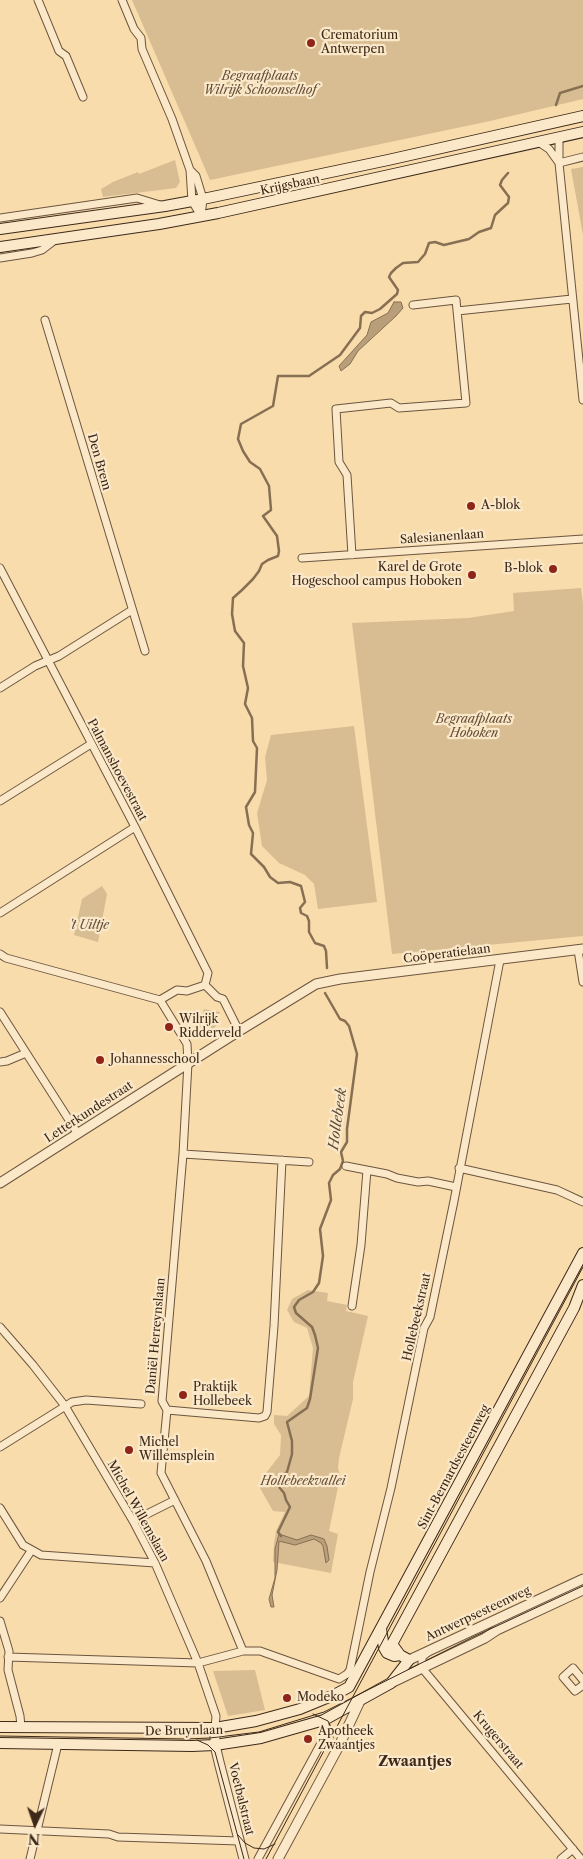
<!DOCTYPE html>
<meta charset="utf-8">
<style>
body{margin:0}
#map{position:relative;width:583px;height:1859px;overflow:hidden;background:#f8dcac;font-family:"Libre Caslon Text",serif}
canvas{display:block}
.north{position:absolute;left:10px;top:1799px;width:50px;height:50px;-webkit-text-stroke:4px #fae8c9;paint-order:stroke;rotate:183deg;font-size:14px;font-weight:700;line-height:20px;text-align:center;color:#3d2819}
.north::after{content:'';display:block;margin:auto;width:18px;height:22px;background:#3d2819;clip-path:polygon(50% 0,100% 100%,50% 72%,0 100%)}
</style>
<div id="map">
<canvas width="583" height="1859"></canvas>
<div class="north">N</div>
</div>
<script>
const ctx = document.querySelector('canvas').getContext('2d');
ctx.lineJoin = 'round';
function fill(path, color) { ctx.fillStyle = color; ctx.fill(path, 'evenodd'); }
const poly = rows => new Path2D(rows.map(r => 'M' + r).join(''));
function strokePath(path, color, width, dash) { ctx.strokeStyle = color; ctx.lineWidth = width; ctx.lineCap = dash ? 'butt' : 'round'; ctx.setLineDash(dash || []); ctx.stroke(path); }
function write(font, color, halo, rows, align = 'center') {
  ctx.font = font + ' "Libre Caslon Text",serif'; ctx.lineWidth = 4.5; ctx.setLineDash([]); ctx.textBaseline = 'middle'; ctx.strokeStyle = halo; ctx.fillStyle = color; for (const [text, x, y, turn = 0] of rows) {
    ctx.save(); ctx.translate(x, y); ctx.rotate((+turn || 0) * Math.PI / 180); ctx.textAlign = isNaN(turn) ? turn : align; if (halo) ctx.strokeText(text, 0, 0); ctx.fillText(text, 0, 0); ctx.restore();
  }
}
fill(poly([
 [132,0,583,0,583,99,490,121,210,180],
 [175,160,180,182,176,188,103,197,101,189,113,182,138,172,139,174],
 [583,167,583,235,571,169],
 [581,588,583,604,583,936,392,954,352,623,468,618,514,611,513,593],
 [354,726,377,902,318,909,314,884,305,875,279,863,262,846,257,813,267,780,265,757,271,735],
 [102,886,107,894,98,942,74,935,82,899],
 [204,1009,220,1012,214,1031,199,1027],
 [308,1290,328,1293,327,1301,347,1305,346,1311,368,1316,353,1382,353,1399,339,1458,338,1467,340,1477,329,1531,338,1534,331,1573,273,1562,274,1544,276,1531,285,1512,273,1511,260,1488,263,1477,280,1455,281,1435,274,1424,274,1415,287,1416,309,1396,313,1348,307,1328,294,1322,287,1310,292,1299],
 [255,1670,265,1710,228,1716,213,1671]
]), '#d8bd93');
const water = poly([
 [394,302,401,302,403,308,396,316,358,351,350,364,341,371,339,366,367,335,371,322,388,313,394,302],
 [279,1534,297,1540,311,1535,321,1538,324,1539,327,1546,329,1560,326,1563,323,1546,321,1543,314,1539,295,1545,279,1541,277,1570,272,1595,274,1607,271,1607,269,1599,275,1578,275,1549,279,1534]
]);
fill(water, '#b89f7a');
strokePath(water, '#876f53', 1);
strokePath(poly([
 [556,105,560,93,583,86],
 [327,968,326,951,324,946,315,943,309,932,309,921,307,916,301,913,300,908,305,902,301,886,290,882,278,883,270,877,264,867,251,854,253,833,249,825,246,807,255,792,257,748,253,741,252,718,245,704,248,688,243,666,244,643,235,631,232,614,233,598,242,590,253,579,259,571,262,564,268,560,278,556,279,551,277,536,263,516,271,510,269,486,260,469,250,462,243,451,238,439,241,424,273,406,278,376,309,376,340,355,360,328,361,316,365,312,372,313,380,309,397,294,398,290,389,277,391,273,396,268,403,263,418,262,425,254,429,243,435,242,444,245,469,239,479,232,491,228,495,215,508,203,509,197,500,185,502,180,508,173],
 [281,1536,278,1532,290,1507,286,1500,284,1493,279,1487,278,1481,281,1476,287,1472,292,1454,292,1441,287,1422,307,1408,310,1399,318,1348,315,1335,312,1327,296,1313,294,1307,299,1300,313,1292,319,1283,323,1256,320,1229,331,1200,329,1183,333,1175,340,1169,343,1161,341,1152,347,1142,347,1129,357,1054,349,1026,345,1021,340,1019,325,993]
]), '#876f53', 2.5);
const minor = poly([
 [38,0,59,51,66,56,83,97],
 [122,0,134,29,141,38,142,49,172,119,190,170,196,176,203,199,201,216],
 [559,138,559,163,583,400],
 [540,143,549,149,559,163],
 [559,163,583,157],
 [190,170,192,201,201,216],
 [0,218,137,198,160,205],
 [0,258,32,253,42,250,55,240],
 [457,311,572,299],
 [45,320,145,651],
 [352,555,347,475,339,462,336,409,391,403,399,408,466,403,456,300,413,305],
 [302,558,583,539],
 [0,568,135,827,208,973,205,985],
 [0,688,35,666,59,656,132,610],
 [0,801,91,744],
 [0,913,135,827],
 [578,950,583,982],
 [0,954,6,958,160,1000],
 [205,985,217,997,223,999,239,1031],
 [160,1000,187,1044,188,1063,183,1154,162,1401,167,1410,161,1473,206,1561,243,1651],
 [160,1000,177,990,187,991,205,985],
 [0,1012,78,1134],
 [0,1062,7,1061,26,1053],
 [183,1154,309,1162],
 [346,1166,387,1174,397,1178,418,1182,428,1181,456,1187],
 [459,1168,557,1190,583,1202],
 [352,1306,361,1245,367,1170],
 [0,1327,33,1365,65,1406,133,1521,155,1563,198,1663,216,1716,215,1728],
 [167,1410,259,1418,265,1416,267,1412,274,1326,282,1160],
 [0,1447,72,1402,86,1400,141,1404],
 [0,1508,23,1545,41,1555,155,1563],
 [133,1521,175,1500],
 [0,1598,31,1551],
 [0,1621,9,1651,8,1670,20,1716,21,1727],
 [428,1652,422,1657,422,1668,581,1859],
 [8,1657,198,1663,243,1651,260,1651,339,1679,347,1674,350,1670,370,1572,391,1488,424,1328,430,1317,454,1201,500,960],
 [583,1680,573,1668,563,1677,575,1691,583,1685],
 [0,1829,109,1834,118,1837,239,1841],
 [30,1859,58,1744],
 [258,1859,325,1736,326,1729,324,1720],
 [561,1859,573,1849]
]);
const tertiary = poly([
 [0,1183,239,1031,316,984,340,979,583,949],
 [409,1660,583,1579],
 [391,1683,485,1638,497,1630,583,1590],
 [215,1728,215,1745,219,1762,244,1859],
 [278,1859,339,1746,360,1701]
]);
const secondary = poly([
 [0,229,165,206,203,199,388,160,583,116],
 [0,247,159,224,218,213,583,132],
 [381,1629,384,1648,387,1653,394,1656,400,1655],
 [392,1644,574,1308,583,1285],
 [0,1727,215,1728,256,1721,300,1709,334,1695,349,1687,583,1253],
 [0,1743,192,1746,215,1745,261,1738,324,1720,391,1683,409,1660,400,1655,392,1644]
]);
strokePath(minor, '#6c553e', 9);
strokePath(tertiary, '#6c553e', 11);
strokePath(secondary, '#3d2819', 12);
strokePath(minor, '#fae8c9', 7);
strokePath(tertiary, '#fae8c9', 9);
strokePath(secondary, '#fae8c9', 10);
strokePath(poly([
 [313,1714,328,1721,333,1731,333,1738],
 [0,1736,187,1739,210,1738,259,1732,324,1712,473,1637,583,1586],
 [197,1740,208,1745,215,1752,244,1859],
 [238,1835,245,1843,254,1848,264,1849,275,1844],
 [266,1859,583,1267]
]), '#3d2819', 1);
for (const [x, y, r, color] of [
 [311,43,5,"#8f2418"],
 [471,506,5,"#8f2418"],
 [553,569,5,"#8f2418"],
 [472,575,5,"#8f2418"],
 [169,1027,5,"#8f2418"],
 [100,1060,5,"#8f2418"],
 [183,1395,5,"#8f2418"],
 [129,1450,5,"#8f2418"],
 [287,1698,5,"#8f2418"],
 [308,1739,5,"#8f2418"]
]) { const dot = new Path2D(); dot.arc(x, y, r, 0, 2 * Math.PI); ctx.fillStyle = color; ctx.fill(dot); strokePath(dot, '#fae8c9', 2); }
write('12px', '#3d2819', '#fae8c9', [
 ["Crematorium",321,36],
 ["Antwerpen",321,50],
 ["A-blok",481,506],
 ["Karel de Grote",462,568,"right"],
 ["Hogeschool campus Hoboken",462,582,"right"],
 ["B-blok",543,569,"right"],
 ["Wilrijk",179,1020],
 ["Ridderveld",179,1034],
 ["Johannesschool",110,1060],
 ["Praktijk",193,1388],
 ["Hollebeek",193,1402],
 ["Michel",139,1443],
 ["Willemsplein",139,1457],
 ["Modeko",297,1698],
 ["Apotheek",318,1732],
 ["Zwaantjes",318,1746]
], 'left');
write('italic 12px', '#644d38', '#fae8c9', [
 ["Begraafplaats",260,77],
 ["Wilrijk Schoonselhof",260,91],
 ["Begraafplaats",474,720],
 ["Hoboken",474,734],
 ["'t Uiltje",89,926],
 ["Hollebeekvallei",303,1482]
]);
write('12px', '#3d2819', '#fae8c9', [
 ["Krijgsbaan",290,185,-12],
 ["Den Brem",99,462,74],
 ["Salesianenlaan",442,537,-4],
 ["Palmanshoevestraat",117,770,62],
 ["Coöperatielaan",447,954,-7],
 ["Letterkundestraat",89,1112,-33],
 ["Hollebeekstraat",417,1317,-77],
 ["Daniël Herreynslaan",156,1336,-85],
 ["Sint-Bernardsesteenweg",454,1467,-62],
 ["Michel Willemslaan",138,1511,61],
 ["Antwerpsesteenweg",478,1614,-25],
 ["De Bruynlaan",184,1731,-1],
 ["Krugerstraat",498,1740,50],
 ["Voetbalstraat",241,1799,76]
]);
write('italic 14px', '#624c36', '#fae8c9', [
 ["Hollebeek",338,1119,-82]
]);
write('bold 14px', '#3d2819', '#fae8c9', [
 ["Zwaantjes",415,1762]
]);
</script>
